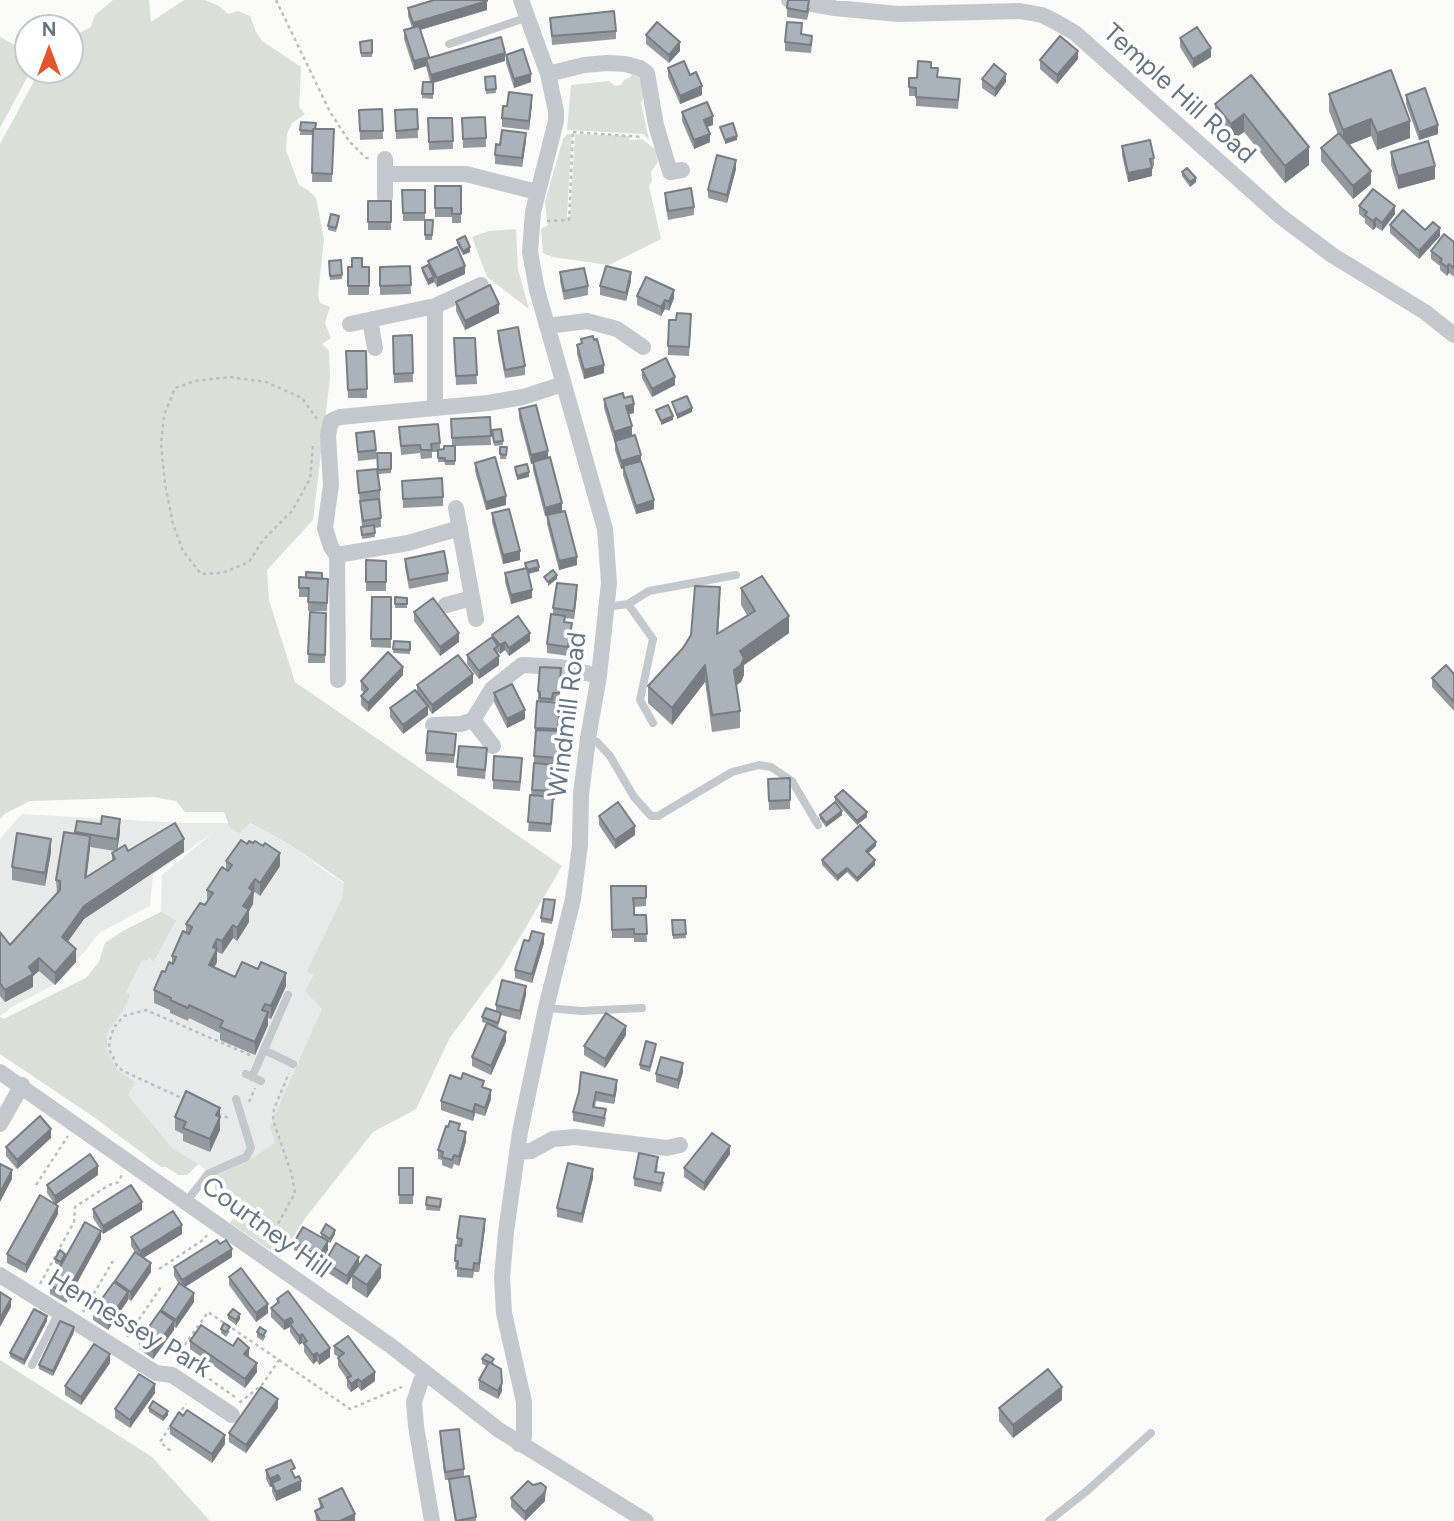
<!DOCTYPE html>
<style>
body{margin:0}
#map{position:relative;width:1454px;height:1521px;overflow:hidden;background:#fafaf8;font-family:Figtree,sans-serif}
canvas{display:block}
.north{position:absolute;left:14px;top:14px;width:70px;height:70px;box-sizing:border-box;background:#fff;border:2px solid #c1c8cd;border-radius:50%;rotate:0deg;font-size:19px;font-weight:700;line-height:28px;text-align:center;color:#657683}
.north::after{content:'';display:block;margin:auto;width:24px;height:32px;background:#e4572e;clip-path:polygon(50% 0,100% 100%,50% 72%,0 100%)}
</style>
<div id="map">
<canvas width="1454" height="1521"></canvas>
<div class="north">N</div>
</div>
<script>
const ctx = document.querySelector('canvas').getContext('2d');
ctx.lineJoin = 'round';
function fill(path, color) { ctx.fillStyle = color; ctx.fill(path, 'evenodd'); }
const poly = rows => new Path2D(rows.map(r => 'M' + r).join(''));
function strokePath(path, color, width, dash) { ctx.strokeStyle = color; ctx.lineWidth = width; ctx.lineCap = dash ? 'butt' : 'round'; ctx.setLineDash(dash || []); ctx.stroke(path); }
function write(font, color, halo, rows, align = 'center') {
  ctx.font = font + ' Figtree,sans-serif'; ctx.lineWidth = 7; ctx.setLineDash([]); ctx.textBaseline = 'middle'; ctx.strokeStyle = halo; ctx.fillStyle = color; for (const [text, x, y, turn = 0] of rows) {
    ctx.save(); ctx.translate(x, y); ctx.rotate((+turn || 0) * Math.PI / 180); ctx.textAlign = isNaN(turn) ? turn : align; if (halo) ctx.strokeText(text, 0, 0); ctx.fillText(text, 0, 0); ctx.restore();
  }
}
fill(poly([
 [22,814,182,823,249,823,289,844,328,873,495,975,449,1039,416,1109,373,1132,306,1217,280,1257,230,1223,237,1213,216,1197,214,1177,198,1164,187,1175,179,1175,166,1167,161,1167,94,1117,0,1054,4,1019,86,978,99,962,105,943,123,931,161,912,162,875,215,831,153,875,150,906,99,933,61,981,12,1007,0,1016,0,839]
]), '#e8e9e9');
fill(poly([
 [113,0,149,0,151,22,184,0,205,0,219,6,228,14,238,11,250,16,256,32,262,41,301,67,299,107,305,114,292,123,287,134,286,150,299,185,308,190,316,198,324,239,318,295,320,303,330,307,325,323,331,338,322,344,329,351,330,378,313,520,267,570,269,600,295,682,562,866,504,964,449,1039,416,1109,373,1132,306,1217,280,1257,230,1223,237,1213,216,1197,214,1177,256,1156,275,1143,270,1126,322,1009,305,991,314,975,307,971,342,899,344,882,289,844,250,823,239,833,230,828,224,812,185,812,176,801,154,797,30,801,6,813,0,819,0,144,40,70,70,70,70,38,91,27,95,15],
 [0,37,28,52,28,70,31,70,0,128],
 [632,73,638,75,643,84,645,95,641,103,649,140,643,134,567,130,571,85,609,81,615,86,621,85,624,80,631,77],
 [567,134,572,134,567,217,570,216,575,134,629,136,629,140,642,139,656,150,658,162,651,172,652,181,649,186,661,239,609,265,552,257,543,253,541,229,548,225,545,202,563,139],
 [516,229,518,269,529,309,487,277,472,237,489,231],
 [161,912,176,920,154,961,149,958,147,961,142,960,126,992,130,995,125,1007,107,1033,107,1051,117,1070,135,1082,128,1095,172,1148,198,1164,187,1175,179,1175,166,1167,161,1167,94,1117,0,1054,0,1017,4,1019,86,978,99,962,105,943,123,931],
 [0,1360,152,1457,210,1521,0,1521]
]), '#dadfd7');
strokePath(poly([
 [276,0,330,112,349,141,366,158,372,158],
 [573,132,643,137],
 [547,221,569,220,573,132],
 [313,446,310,479,292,511,263,540,249,562,222,573,201,574,183,551,173,524,165,484,161,444,164,415,175,388,195,381,230,377,266,382,302,398,317,419],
 [186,1100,123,1071,117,1066,110,1051,109,1043,114,1027,124,1016,146,1010,250,1055],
 [249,1102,255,1088],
 [218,1114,231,1119],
 [36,1185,68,1136],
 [268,1242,295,1193,292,1175,273,1120,274,1109,289,1073],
 [159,1269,203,1240,207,1235],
 [40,1284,74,1222,75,1207,109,1185,117,1183,122,1175],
 [83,1312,113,1261],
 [127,1337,161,1287],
 [279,1360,350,1409,402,1387],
 [235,1397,177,1356,208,1312,279,1360,262,1385,239,1403],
 [178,1416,186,1404],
 [170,1427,160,1442,172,1452]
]), '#bbbfc2', 2.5, [3.5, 3.5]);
strokePath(poly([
 [449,44,528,17],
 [628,604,653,639,640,700,653,723],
 [606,607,628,604,649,591,736,575],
 [588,738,597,742,610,756,634,797,651,816,658,816,732,772,759,765,771,767,792,781,818,825],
 [546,1008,582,1011,642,1008],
 [264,1050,293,1064],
 [246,1074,261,1081],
 [252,1077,288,995],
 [186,1202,208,1174,246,1157,251,1148,236,1099],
 [32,1365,59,1312],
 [1049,1521,1088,1490,1151,1433]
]), '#c3c8cc', 8);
strokePath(poly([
 [789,0,835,8,898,14,1020,11,1042,15,1056,22,1075,33,1280,216,1332,255,1425,312,1454,335],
 [548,74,584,65,607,63,625,64,640,68,647,73,656,125,670,172,682,170],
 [385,159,385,197],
 [386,174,466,174,537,192],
 [435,306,435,408],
 [370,320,375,348],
 [350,324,435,306,481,285],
 [547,326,587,321,617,329,643,347],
 [456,508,476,619],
 [337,555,408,543,460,528],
 [446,605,472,598],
 [338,680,337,555,331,547,325,528,331,485,328,435,331,421,340,417,488,403,523,397,563,384],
 [473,720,492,689,522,665,560,667,599,676],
 [433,725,461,724,473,720,493,746],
 [0,1072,391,1346,499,1430,646,1521],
 [0,1124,22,1085],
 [517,1152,531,1151,553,1139,575,1137,667,1148,680,1145],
 [0,1275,156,1373,172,1375,232,1415],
 [428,1376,421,1381,414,1402,416,1426,432,1521],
 [519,1444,524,1437,524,1402,504,1313,502,1278,506,1232,520,1132,546,1008,573,899,580,845,581,795,588,738,599,676,609,583,605,529,537,290,530,252,533,212,556,121,556,111,548,74,521,0]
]), '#c3c8cc', 16);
fill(poly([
 [408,8,487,10,420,30,429,59,505,61,433,83,433,99,422,98,423,82,430,82,426,66,414,70,404,39,404,30,412,28,408,16],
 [787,8,810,8,807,20,787,17],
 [550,18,616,31,616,39,552,45],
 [646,35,680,51,669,63,646,44],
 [801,35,812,44,811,53,785,51,785,42],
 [1180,38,1211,57,1193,68,1180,47],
 [372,40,372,57,361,57,360,42],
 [506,55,531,82,514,88,506,63],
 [1078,59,1057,84,1040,69,1040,60],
 [668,68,690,75,702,95,680,104,668,77],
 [931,68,938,77,960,87,958,109,916,106,916,96,909,96,909,78,917,78],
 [1251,75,1309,165,1285,183,1244,132,1231,141,1215,121,1215,104],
 [495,76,496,93,486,94,485,77],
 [982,79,1006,82,995,97,982,88],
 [1329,94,1410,138,1377,150,1371,136,1349,145,1371,184,1353,199,1321,161,1321,148,1338,134,1329,111],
 [1406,95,1438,134,1419,140,1406,104],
 [532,104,529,130,502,127,502,118,507,106],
 [382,109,383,139,360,140,359,110],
 [417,109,418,138,396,139,395,110],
 [682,112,713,125,707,127,710,142,694,149,682,121],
 [485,117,486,147,463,148,462,118],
 [428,118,452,118,453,149,429,150],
 [301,122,316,129,334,129,332,182,312,182,313,135,300,135],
 [526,141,522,167,495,164,495,155,500,145],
 [1122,146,1154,158,1154,166,1151,167,1152,176,1128,182,1122,155],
 [1391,152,1435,179,1398,189,1391,165],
 [736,169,727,203,708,198,708,190],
 [1182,172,1196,182,1190,187,1182,176],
 [435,186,461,186,461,223,452,223,452,217,435,217],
 [402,190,425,190,425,220,433,220,432,240,425,240,425,221,403,221],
 [665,193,694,207,694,215,668,220,665,202],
 [368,201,391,201,391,230,368,230],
 [1359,206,1395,214,1382,231,1376,227,1373,230,1365,223,1365,219,1359,214],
 [339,220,336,232,328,230,328,226],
 [1390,225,1425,230,1440,236,1419,259,1390,233],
 [457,240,470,252,463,255,457,244],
 [1454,242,1454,277,1449,273,1447,276,1440,270,1440,266,1431,259,1431,251],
 [341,260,342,279,330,280,329,261],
 [428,261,465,274,437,287,434,282,428,285,422,272,422,268,428,265],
 [410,266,411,294,380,295,380,267],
 [348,267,369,267,369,295,348,295],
 [560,272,588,286,588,295,564,300,560,281],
 [631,281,626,301,600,295,600,286],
 [637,296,674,298,669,311,665,309,661,316,637,305],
 [456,302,499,313,465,330,456,311],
 [676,320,691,323,689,356,668,355,668,346],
 [498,331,525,366,525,375,505,378,498,340],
 [412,335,413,382,394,383,393,336],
 [454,338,475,338,477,384,456,385],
 [581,339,604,373,584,379,577,354,577,345,581,344],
 [346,351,366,351,367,398,348,398],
 [642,370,675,385,652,397,642,378],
 [624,398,634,413,629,414,632,435,614,441,604,408,604,399],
 [519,409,548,458,577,565,559,570,547,524,547,516,545,516,533,470,533,463,531,464,519,418],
 [490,417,491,445,455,446,455,465,445,465,445,462,438,462,438,452,432,452,432,458,421,459,420,453,401,455,399,427,440,443,440,450,444,449,452,446,451,419],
 [492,430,503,441,503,445,494,446],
 [356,433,376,450,376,459,358,461],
 [615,441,641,461,654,509,636,514,623,475,623,468,621,469,615,450],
 [500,447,507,447,506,459,500,459],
 [377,453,391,453,391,473,378,474],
 [475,463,506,505,486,510,475,471],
 [357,471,380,490,381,527,375,528,375,537,362,539,361,527,362,527],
 [402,481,443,497,443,506,403,508],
 [492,513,520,560,503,564,492,522],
 [405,559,448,573,448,581,409,589,405,567],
 [366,560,386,561,386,591,366,591],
 [525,563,539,571,528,574,532,598,511,604,505,582,505,573,526,568],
 [299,577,328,579,327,611,308,611,308,597,299,597],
 [741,588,789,633,744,665,744,675,741,682,736,685,740,711,740,728,712,732,705,682,672,725,648,703,648,686,683,648,720,604,718,634,747,615,741,605],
 [577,594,574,619,565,618,565,622,572,632,568,656,547,653,547,644,553,615,553,608],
 [372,597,391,597,391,648,371,647],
 [395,597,407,598,407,608,395,608],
 [310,612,326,613,325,663,308,663],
 [414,612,459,642,440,656,414,621],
 [492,635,530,641,509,656,505,650,500,654,498,652,499,665,479,679,467,664,467,655,492,638],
 [394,641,410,642,410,654,393,653],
 [1454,674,1454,711,1432,687,1432,678],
 [403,675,368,712,361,705,361,696,364,693,361,690,361,681],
 [561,677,559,702,553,701,560,711,555,800,553,800,551,832,528,831,534,763,535,728,540,701,540,700,538,700,538,691],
 [473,683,432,714,428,708,428,715,403,734,390,717,390,708,417,692,417,685],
 [494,693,525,719,507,728,494,702],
 [456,742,454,763,426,761,426,753],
 [487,757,485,779,457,776,457,767],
 [522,767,520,791,493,789,493,780],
 [790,778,790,809,769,810,768,779],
 [835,797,867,817,857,825,835,801],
 [820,815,842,815,826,827,820,819],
 [599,816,635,835,615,849,599,825],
 [77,821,120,832,117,850,128,851,184,852,84,919,67,942,76,962,55,985,39,971,33,976,33,987,5,1002,0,996,0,932,10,945,57,893,56,880,75,834],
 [90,847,115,851,112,853,112,861,86,877],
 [876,846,869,853,875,865,857,882,847,872,837,881,822,865,822,860],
 [51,852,45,886,12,880,12,867],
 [226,861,280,866,260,896,255,892,253,894,253,904,249,911,249,922,237,941,233,938,222,954,217,952,217,962,214,967,235,977,286,986,271,1019,268,1018,268,1025,255,1055,220,1040,220,1033,189,1018,188,1021,170,1013,170,1010,154,1003,154,990,165,972,172,964,172,956,186,933,186,924,207,901,207,890,226,870],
 [611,886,646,886,646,906,634,907,634,915,646,915,647,942,634,942,634,938,612,938],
 [555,904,552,924,541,922,541,918],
 [672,920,685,920,686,938,673,939],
 [529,941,544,943,532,983,515,978,515,970],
 [526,995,520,1020,501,1015,498,1027,482,1022,482,1017,496,1011,496,1005],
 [626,1035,605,1068,584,1055,584,1046],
 [506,1041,491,1075,472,1066,472,1057],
 [656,1048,650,1072,640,1069,640,1065],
 [683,1072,678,1089,656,1082,656,1074],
 [484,1087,491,1099,485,1116,475,1113,473,1121,441,1110,441,1101],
 [617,1088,614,1104,596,1101,595,1107,606,1118,604,1127,573,1121,573,1112,579,1092],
 [220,1108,220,1130,210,1152,183,1141,183,1134,175,1130,175,1117],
 [460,1130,466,1141,459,1166,454,1164,452,1169,442,1165,442,1160,438,1159,438,1150],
 [51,1138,17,1169,6,1156,6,1147],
 [730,1154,704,1191,684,1177,684,1168],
 [658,1165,657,1172,664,1182,661,1192,634,1186,634,1178],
 [399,1168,413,1168,413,1204,399,1204],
 [98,1175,56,1204,58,1214,26,1273,7,1263,7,1254,54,1203,47,1193,47,1185],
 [593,1178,582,1223,557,1217,557,1208],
 [427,1197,441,1199,440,1211,426,1210],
 [93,1209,142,1210,103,1234,101,1231,101,1239,66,1303,50,1294,50,1285,61,1266,55,1263,55,1259,65,1257,101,1230,93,1218],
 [485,1228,479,1272,474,1272,473,1278,457,1277,457,1270,455,1269,457,1238],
 [321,1233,335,1234,330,1243,328,1242,328,1250,319,1265,294,1250,294,1242,321,1237],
 [182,1234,143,1258,151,1272,131,1301,128,1299,128,1300,108,1330,93,1320,93,1311,115,1283,115,1281,135,1252,131,1246,131,1237],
 [232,1257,185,1287,194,1302,176,1328,174,1327,174,1330,153,1359,139,1349,139,1341,161,1312,161,1310,179,1284,174,1276,174,1267],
 [325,1262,359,1266,381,1278,367,1298,352,1288,352,1276,347,1285,325,1271],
 [229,1277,268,1313,256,1322,229,1285],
 [277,1299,330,1357,319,1365,317,1361,313,1364,304,1352,304,1346,302,1343,299,1345,290,1332,290,1327,284,1330,271,1317,271,1308,277,1304],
 [228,1315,240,1319,236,1325,228,1319],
 [47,1321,24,1365,10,1357,10,1353],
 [221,1329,230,1331,226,1337,221,1333],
 [74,1332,53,1376,39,1369,39,1365],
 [257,1332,266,1336,263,1341,257,1337],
 [348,1336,375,1381,361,1391,358,1387,351,1392,347,1387,347,1379,338,1366,338,1357,334,1354,334,1346],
 [190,1341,233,1346,249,1356,249,1357,257,1372,245,1388,190,1349],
 [482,1359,494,1363,493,1365,502,1391,498,1399,479,1389,479,1380,487,1366,482,1364],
 [110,1363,81,1405,65,1395,65,1386],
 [155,1393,130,1428,115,1418,115,1409],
 [1062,1400,1013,1438,999,1421,999,1408],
 [149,1408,168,1415,163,1421,149,1412],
 [278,1408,246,1453,229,1442,229,1433],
 [170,1426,225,1444,212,1463,170,1434],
 [440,1431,464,1469,464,1477,476,1517,476,1521,455,1521,449,1488,449,1480,445,1480,440,1440],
 [266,1470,295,1477,301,1490,276,1501,272,1492,272,1487,270,1487,266,1479],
 [511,1498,545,1501,525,1521,511,1507],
 [319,1499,355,1521,316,1521,315,1511,320,1508]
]), '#929a9f');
fill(poly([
 [487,1,487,10,413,32,413,23],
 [680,42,680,51,669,63,669,55],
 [1211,48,1211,57,1193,68,1193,59],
 [1078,51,1078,59,1057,84,1057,75],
 [505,53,505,61,433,83,433,99,433,83,431,84,431,75],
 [429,57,429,65,426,59,426,66,414,70,414,61],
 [531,74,531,82,514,88,514,79],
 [1006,74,1006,82,995,97,995,89],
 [702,86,702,95,680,104,680,96],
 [532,95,532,104,529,130,529,121],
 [1244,114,1244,132,1231,141,1231,124],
 [713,116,713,125,704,128,704,120],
 [1371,119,1371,136,1343,147,1343,130],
 [1410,121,1410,138,1377,150,1377,133],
 [1438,125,1438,134,1419,140,1419,132],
 [526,133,526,141,522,167,522,158],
 [710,134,710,142,694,149,694,140],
 [737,136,737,140,725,144,725,140],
 [1309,147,1309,165,1285,183,1285,166],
 [736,160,736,169,727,203,727,195],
 [1435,166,1435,179,1398,189,1398,176],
 [1152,168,1152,176,1128,182,1128,173],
 [1371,171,1371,184,1353,199,1353,186],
 [1196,178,1196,182,1190,187,1190,182],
 [1395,206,1395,214,1382,231,1382,223],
 [1376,218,1376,227,1373,230,1373,221],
 [1440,228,1440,236,1419,259,1419,251],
 [470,247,470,252,463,255,463,251],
 [1449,264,1449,273,1447,276,1447,267],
 [465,266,465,274,437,287,437,278],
 [631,272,631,281,626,301,626,293],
 [434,277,434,282,428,285,428,280],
 [674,290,674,298,669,311,669,302],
 [665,300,665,309,661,316,661,307],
 [499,304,499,313,465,330,465,321],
 [604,365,604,373,584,379,584,370],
 [675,377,675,385,652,397,652,389],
 [634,404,634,413,626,415,626,406],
 [692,408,692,412,677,419,677,415],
 [673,416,673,420,661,425,661,421],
 [632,426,632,435,614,441,614,432],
 [548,451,548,459,531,464,531,455],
 [641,455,641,463,621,469,621,461],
 [529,472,529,477,517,480,517,476],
 [506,496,506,505,486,510,486,502],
 [654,500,654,509,636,514,636,506],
 [562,503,562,512,545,516,545,508],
 [520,551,520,560,503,564,503,555],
 [577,557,577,565,559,570,559,561],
 [539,567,539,571,527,574,527,570],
 [557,575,557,579,548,586,548,582],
 [577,585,577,594,574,619,574,611],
 [720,587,720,604,717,652,717,634],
 [532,590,532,598,511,604,511,595],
 [789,616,789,633,744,665,744,675,741,682,734,687,734,670,740,651],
 [572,623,572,632,568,656,568,647],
 [459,633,459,642,440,656,440,647],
 [530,633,530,641,509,656,509,648],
 [505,642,505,650,500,654,500,645],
 [499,656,499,665,479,679,479,671],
 [705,665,705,682,672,725,672,708],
 [403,667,403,675,368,712,368,703],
 [473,674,473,683,432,714,432,705],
 [428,706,428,715,403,734,403,725],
 [525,710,525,719,507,728,507,719],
 [842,811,842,815,826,827,826,823],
 [867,812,867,817,857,825,857,821],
 [120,819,120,832,117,852,117,839],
 [635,826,635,835,615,849,615,840],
 [90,836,90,849,85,891,85,878],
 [51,839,51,852,45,886,45,873],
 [184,839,184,852,84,919,62,950,62,937,84,906],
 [876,842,876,846,866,855,866,851],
 [280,853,280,866,260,896,260,883],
 [875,860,875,865,857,882,857,878],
 [847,868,847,872,837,881,837,876],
 [255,879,253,904,249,911,249,922,237,941,237,928,249,888],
 [233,925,233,938,222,954,222,941],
 [544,934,544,943,532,983,532,974],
 [217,939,217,962,209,978,209,965,213,947],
 [76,949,76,962,55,985,55,973],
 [39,958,39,971,33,976,33,987,5,1002,5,990],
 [286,973,286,986,271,1019,271,1006],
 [526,986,526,995,520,1020,520,1011],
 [268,1012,268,1025,255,1055,255,1042],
 [626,1026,626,1035,605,1068,605,1059],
 [506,1032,506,1041,491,1075,491,1066],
 [683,1063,683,1072,678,1089,678,1080],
 [617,1080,617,1088,614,1104,614,1096],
 [491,1090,491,1099,485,1116,485,1108],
 [475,1104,475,1113,473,1121,473,1112],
 [220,1108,220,1130,210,1152,210,1139,216,1115],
 [51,1129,51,1138,17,1169,17,1160],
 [466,1132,466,1141,459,1166,459,1157],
 [730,1146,730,1154,704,1191,704,1183],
 [98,1166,98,1175,55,1205,55,1196],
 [593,1169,593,1178,582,1223,582,1214],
 [12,1170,12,1179,0,1202,0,1193],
 [142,1202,142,1210,103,1234,103,1226],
 [58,1206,58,1214,26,1273,26,1265],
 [485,1219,485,1228,479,1272,479,1264],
 [182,1225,182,1234,140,1260,140,1251],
 [335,1230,335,1234,330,1243,330,1239],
 [101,1231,101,1239,66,1303,66,1294],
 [328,1241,328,1250,319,1265,319,1256],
 [232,1249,232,1257,182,1289,182,1280],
 [359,1257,359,1266,347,1285,347,1276],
 [151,1263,151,1272,131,1301,131,1292],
 [381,1265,381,1278,367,1298,367,1285],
 [128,1292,128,1300,108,1330,108,1321],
 [194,1293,194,1302,176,1328,176,1320],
 [11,1299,11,1307,0,1327,0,1318],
 [268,1304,268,1313,256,1322,256,1313],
 [240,1314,240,1319,236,1325,236,1320],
 [47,1316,47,1321,24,1365,24,1360],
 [291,1318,290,1327,284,1330,284,1321],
 [174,1321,174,1330,153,1359,153,1351],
 [74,1327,74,1332,53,1376,53,1371],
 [302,1334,302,1343,299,1345,299,1336],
 [249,1348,249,1356,244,1363,244,1354],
 [330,1348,330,1357,319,1365,319,1356],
 [317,1353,317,1361,313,1364,313,1355],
 [110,1354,110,1363,81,1405,81,1397],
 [257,1363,257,1372,245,1388,245,1379],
 [375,1372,375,1381,361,1391,361,1382],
 [358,1379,358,1387,351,1392,351,1384],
 [502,1383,502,1391,498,1399,498,1391],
 [155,1384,155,1393,130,1428,130,1420],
 [1062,1387,1062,1400,1013,1438,1013,1425],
 [278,1399,278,1408,246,1453,246,1445],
 [168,1411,168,1415,163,1421,163,1417],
 [225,1435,225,1444,212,1463,212,1454],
 [278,1475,278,1484,272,1483,272,1487,270,1487,270,1479],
 [301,1481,301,1490,276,1501,276,1492],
 [546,1487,545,1501,525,1521,525,1512],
 [355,1514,355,1521,340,1521]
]), '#777d82');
const building = poly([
 [434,0,487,0,487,1,413,23,408,8,434,0],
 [788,0,809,0,807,12,787,8,788,0],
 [614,11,616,31,552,36,550,18,614,11],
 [657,22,680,42,669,55,646,35,657,22],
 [787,22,802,23,801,34,812,36,811,45,785,42,787,22],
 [419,26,429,57,414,61,404,30,419,26],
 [1197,27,1211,48,1193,59,1180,38,1197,27],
 [1060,36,1078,51,1057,75,1040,60,1060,36],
 [501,37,505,53,431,75,426,59,501,37],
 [372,40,372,53,361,53,360,42,372,40],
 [523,49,531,74,514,79,506,55,523,49],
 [684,61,690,75,696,72,702,86,680,96,668,68,684,61],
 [918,61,931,62,931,68,938,68,937,77,960,79,958,100,916,97,916,88,909,87,909,78,917,78,918,61],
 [994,64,1006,74,995,89,982,79,994,64],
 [1391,70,1410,121,1377,133,1371,119,1343,130,1329,94,1391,70],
 [1251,75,1309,147,1285,166,1244,114,1231,124,1215,104,1251,75],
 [495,76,496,89,486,90,485,77,495,76],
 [423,82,433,82,433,94,422,94,423,82],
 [1425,88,1438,125,1419,132,1406,95,1425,88],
 [509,92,532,95,529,121,502,118,503,106,507,106,509,92],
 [707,102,713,116,704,120,710,134,694,140,682,112,707,102],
 [382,109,383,131,360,131,359,110,382,109],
 [417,109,418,129,396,131,395,110,417,109],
 [485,117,486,138,463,139,462,118,485,117],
 [428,118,452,118,453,141,429,142,428,118],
 [301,122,316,123,315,129,313,129,313,131,300,130,301,122],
 [733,123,737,136,725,140,720,127,733,123],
 [313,129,334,129,332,174,312,173,313,129],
 [502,130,526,133,522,158,495,155,496,144,500,145,502,130],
 [1339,133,1371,171,1353,186,1321,148,1339,133],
 [1150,140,1154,158,1150,159,1152,168,1128,173,1122,146,1150,140],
 [1428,141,1435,166,1398,176,1391,152,1428,141],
 [717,155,736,160,727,195,708,190,717,155],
 [1187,168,1196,178,1190,182,1182,172,1187,168],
 [435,186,461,186,461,214,452,214,452,208,435,208,435,186],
 [691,188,694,207,668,211,665,193,691,188],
 [1373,189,1395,206,1382,223,1376,218,1373,221,1365,215,1367,212,1359,206,1373,189],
 [402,190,425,190,425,213,403,213,402,190],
 [368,201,391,201,391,222,368,222,368,201],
 [1403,210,1425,230,1433,222,1440,228,1419,251,1390,225,1403,210],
 [331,214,339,216,336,228,328,226,331,214],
 [425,220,433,220,432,235,425,235,425,220],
 [1444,234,1454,242,1454,268,1449,264,1447,267,1440,262,1442,259,1431,251,1444,234],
 [465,236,470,247,463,251,457,240,465,236],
 [457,247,465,266,437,278,428,261,457,247],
 [352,258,362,258,362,267,369,267,369,286,348,286,348,267,352,267,352,258],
 [341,260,342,275,330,276,329,261,341,260],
 [428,265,434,277,428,280,422,268,428,265],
 [410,266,411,285,380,286,380,267,410,266],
 [606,266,631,272,626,293,600,286,606,266],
 [584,268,588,286,564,291,560,272,584,268],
 [646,277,674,290,669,302,665,300,661,307,637,296,646,277],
 [490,285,499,304,465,321,456,302,490,285],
 [677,313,691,314,689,347,668,346,669,320,676,320,677,313],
 [518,327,525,366,505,370,498,331,518,327],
 [412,335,413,373,394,374,393,336,412,335],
 [593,336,594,340,597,339,604,365,584,370,577,345,582,343,581,339,593,336],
 [454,338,475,338,477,375,456,376,454,338],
 [346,351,366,351,367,389,348,390,346,351],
 [666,358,675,377,652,389,642,370,666,358],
 [623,393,624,398,632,396,634,404,626,406,632,426,614,432,604,399,623,393],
 [687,396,692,408,677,415,672,402,687,396],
 [536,405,548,451,531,455,519,409,536,405],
 [668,405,673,416,661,421,656,410,668,405],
 [490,417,491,436,452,438,451,419,490,417],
 [438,424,440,443,431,444,432,450,421,450,420,445,401,446,399,427,438,424],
 [501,429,503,441,494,442,492,430,501,429],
 [374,431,376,450,358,452,356,433,374,431],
 [635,435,641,455,621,461,615,441,635,435],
 [444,446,455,446,455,461,445,461,445,458,438,458,438,450,444,449,444,446],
 [500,447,507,447,506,455,500,454,500,447],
 [377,453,391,453,391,469,378,470,377,453],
 [495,457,506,496,486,502,475,463,495,457],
 [550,457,562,503,545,508,533,462,550,457],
 [641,461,654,500,636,506,623,466,641,461],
 [527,464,529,472,517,476,515,467,527,464],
 [377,469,380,490,359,493,357,471,377,469],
 [442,478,443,497,403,499,402,481,442,478],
 [379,499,381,518,363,521,360,501,379,499],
 [509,509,520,551,503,555,492,513,509,509],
 [565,511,577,557,559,561,547,515,565,511],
 [374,525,375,533,362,535,361,527,374,525],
 [444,551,448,573,409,580,405,559,444,551],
 [366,560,386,561,386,582,366,582,366,560],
 [537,560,539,567,527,570,525,563,537,560],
 [527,568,532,590,511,595,505,573,527,568],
 [553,570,557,575,548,582,544,577,553,570],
 [306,572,322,573,322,579,306,578,306,572],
 [762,576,789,616,740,651,744,658,741,665,734,670,740,711,712,715,705,665,672,708,648,686,683,648,691,635,695,586,720,587,717,634,755,611,741,588,762,576],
 [299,577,328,579,327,603,308,602,309,588,299,588,299,577],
 [557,583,577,585,574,611,553,608,557,583],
 [372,597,391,597,391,639,371,639,372,597],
 [395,597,407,598,407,604,395,604,395,597],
 [433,598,459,633,440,647,414,612,433,598],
 [310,612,326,613,325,655,308,654,310,612],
 [551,614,565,616,564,622,572,623,568,647,547,644,551,614],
 [518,616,530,633,509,648,505,642,500,645,492,635,518,616],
 [492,637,498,646,494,649,499,656,479,671,467,655,492,637],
 [394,641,410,642,410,650,393,649,394,641],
 [388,652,403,667,368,703,361,696,368,689,361,681,388,652],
 [458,655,473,674,432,705,417,685,458,655],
 [1446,665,1454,674,1454,702,1432,678,1446,665],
 [540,667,561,668,559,693,553,693,552,699,540,698,540,692,538,691,540,667],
 [512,684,525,710,507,719,494,693,512,684],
 [415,690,428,706,403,725,390,708,415,690],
 [537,701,560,703,558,729,535,728,537,701],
 [536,730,559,731,557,758,534,756,536,730],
 [428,731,456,734,454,755,426,753,428,731],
 [459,746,487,748,485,770,457,767,459,746],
 [494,756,522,758,520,782,493,780,494,756],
 [534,763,556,765,555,791,532,790,534,763],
 [790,778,790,800,769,801,768,779,790,778],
 [843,790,867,812,857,821,835,797,843,790],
 [530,795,553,797,551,824,528,822,530,795],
 [618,802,635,826,615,840,599,816,618,802],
 [835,802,842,811,826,823,820,815,835,802],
 [102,816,120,819,117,839,75,832,77,821,101,824,102,816],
 [175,823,184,839,84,906,62,937,76,949,55,973,39,958,29,967,33,974,5,990,0,983,0,932,10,945,60,890,60,881,56,880,64,832,90,836,85,878,115,859,112,853,125,845,128,851,175,823],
 [860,825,876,842,866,851,875,860,857,878,847,868,837,876,822,860,860,825],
 [17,833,51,839,45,873,12,867,17,833],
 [241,840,247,844,249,841,253,843,255,841,263,846,265,843,280,853,260,883,255,879,249,888,253,891,243,906,249,909,237,928,233,925,222,941,217,939,213,947,217,949,209,965,235,977,242,962,258,969,261,962,286,973,271,1006,265,1004,262,1010,268,1012,255,1042,220,1027,223,1021,189,1005,188,1008,170,1000,171,998,154,990,162,971,165,972,169,962,173,964,176,957,172,956,183,931,189,934,192,927,186,924,200,903,205,905,213,893,207,890,222,867,228,871,232,865,226,861,241,840],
 [611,886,646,886,646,898,633,898,634,907,634,915,646,915,647,934,634,934,634,929,612,930,611,886],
 [544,899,555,900,552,920,541,918,544,899],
 [672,920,685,920,686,934,673,935,672,920],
 [532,931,544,934,532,974,515,970,524,940,529,941,532,931],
 [502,980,526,986,520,1011,496,1005,502,980],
 [486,1008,501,1013,498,1023,482,1017,486,1008],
 [606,1013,626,1026,605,1059,584,1046,606,1013],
 [487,1023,506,1032,491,1066,472,1057,487,1023],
 [646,1041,656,1044,650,1067,640,1065,646,1041],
 [661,1057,683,1063,678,1080,656,1074,661,1057],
 [581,1072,617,1080,614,1096,596,1092,593,1107,606,1109,604,1118,573,1112,579,1092,581,1072],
 [463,1073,484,1081,482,1087,491,1090,485,1108,475,1104,473,1112,441,1101,450,1075,461,1079,463,1073],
 [186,1091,220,1108,216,1115,220,1117,210,1139,183,1128,186,1122,175,1117,186,1091],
 [40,1116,51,1129,17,1160,6,1147,40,1116],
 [450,1121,460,1124,458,1130,466,1132,459,1157,454,1155,452,1160,442,1157,443,1152,438,1150,446,1126,448,1127,450,1121],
 [712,1133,730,1146,704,1183,684,1168,712,1133],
 [639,1153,658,1157,655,1172,664,1173,661,1184,634,1178,639,1153],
 [90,1154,98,1166,55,1196,47,1185,90,1154],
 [568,1163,593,1169,582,1214,557,1208,568,1163],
 [0,1164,12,1170,0,1193,0,1164],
 [399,1168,413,1168,413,1195,399,1195,399,1168],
 [131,1185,142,1202,103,1226,93,1209,131,1185],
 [40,1195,58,1206,26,1265,7,1254,40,1195],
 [427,1197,441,1199,440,1207,426,1205,427,1197],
 [173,1211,182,1225,140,1251,131,1237,173,1211],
 [460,1216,485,1219,479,1264,474,1263,473,1270,457,1268,458,1261,455,1261,456,1245,461,1246,462,1239,457,1238,460,1216],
 [85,1222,101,1231,66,1294,50,1285,85,1222],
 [326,1224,335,1230,330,1239,321,1233,326,1224],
 [303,1227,328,1241,319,1256,294,1242,303,1227],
 [217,1240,220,1244,226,1240,232,1249,182,1280,174,1267,217,1240],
 [336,1243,359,1257,347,1276,325,1262,336,1243],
 [60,1250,65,1254,61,1262,55,1259,60,1250],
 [135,1252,151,1263,131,1292,115,1281,135,1252],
 [366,1255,381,1265,367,1285,352,1275,366,1255],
 [241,1268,268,1304,256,1313,229,1277,241,1268],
 [114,1282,128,1292,108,1321,93,1311,114,1282],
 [179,1283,194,1293,176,1320,161,1310,179,1283],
 [288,1291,330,1348,319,1356,317,1353,313,1355,304,1343,307,1341,302,1334,299,1336,290,1324,293,1322,291,1318,284,1321,271,1308,279,1302,277,1299,288,1291],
 [0,1292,11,1299,0,1318,0,1292],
 [34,1309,47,1316,24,1360,10,1353,34,1309],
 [233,1309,240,1314,236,1320,228,1315,233,1309],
 [160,1311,174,1321,153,1351,139,1341,160,1311],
 [60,1321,74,1327,53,1371,39,1365,60,1321],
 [224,1323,230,1327,226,1332,221,1329,224,1323],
 [201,1325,233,1346,238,1338,249,1348,244,1354,257,1363,245,1379,190,1341,201,1325],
 [260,1327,266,1331,263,1336,257,1332,260,1327],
 [348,1336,375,1372,361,1382,358,1379,351,1384,347,1378,351,1376,338,1358,344,1353,334,1346,348,1336],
 [94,1344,110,1354,81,1397,65,1386,94,1344],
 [486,1354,494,1359,491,1363,482,1359,486,1354],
 [489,1362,501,1369,502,1383,498,1391,479,1380,489,1362],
 [1048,1369,1062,1387,1013,1425,999,1408,1048,1369],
 [139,1374,155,1384,130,1420,115,1409,139,1374],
 [261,1387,278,1399,246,1445,229,1433,261,1387],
 [153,1401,168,1411,163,1417,149,1408,153,1401],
 [187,1410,225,1435,212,1454,170,1426,179,1412,183,1416,187,1410],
 [459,1429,464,1469,445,1472,440,1431,459,1429],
 [291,1460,295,1468,291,1470,295,1478,299,1476,301,1481,276,1492,272,1483,280,1479,278,1475,270,1479,266,1470,291,1460],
 [469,1476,476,1517,456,1521,449,1479,469,1476],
 [528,1481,533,1485,541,1483,546,1487,545,1492,525,1512,511,1498,528,1481],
 [342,1488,355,1514,340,1521,320,1521,315,1511,323,1507,319,1499,342,1488]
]);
fill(building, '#aab3b9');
strokePath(building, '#777d82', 2);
write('26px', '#657683', '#fff', [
 ["Temple Hill Road",1179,94,42],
 ["Windmill Road",568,715,-83],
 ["Courtney Hill",266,1228,36],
 ["Hennessey Park",129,1324,31]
]);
</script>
